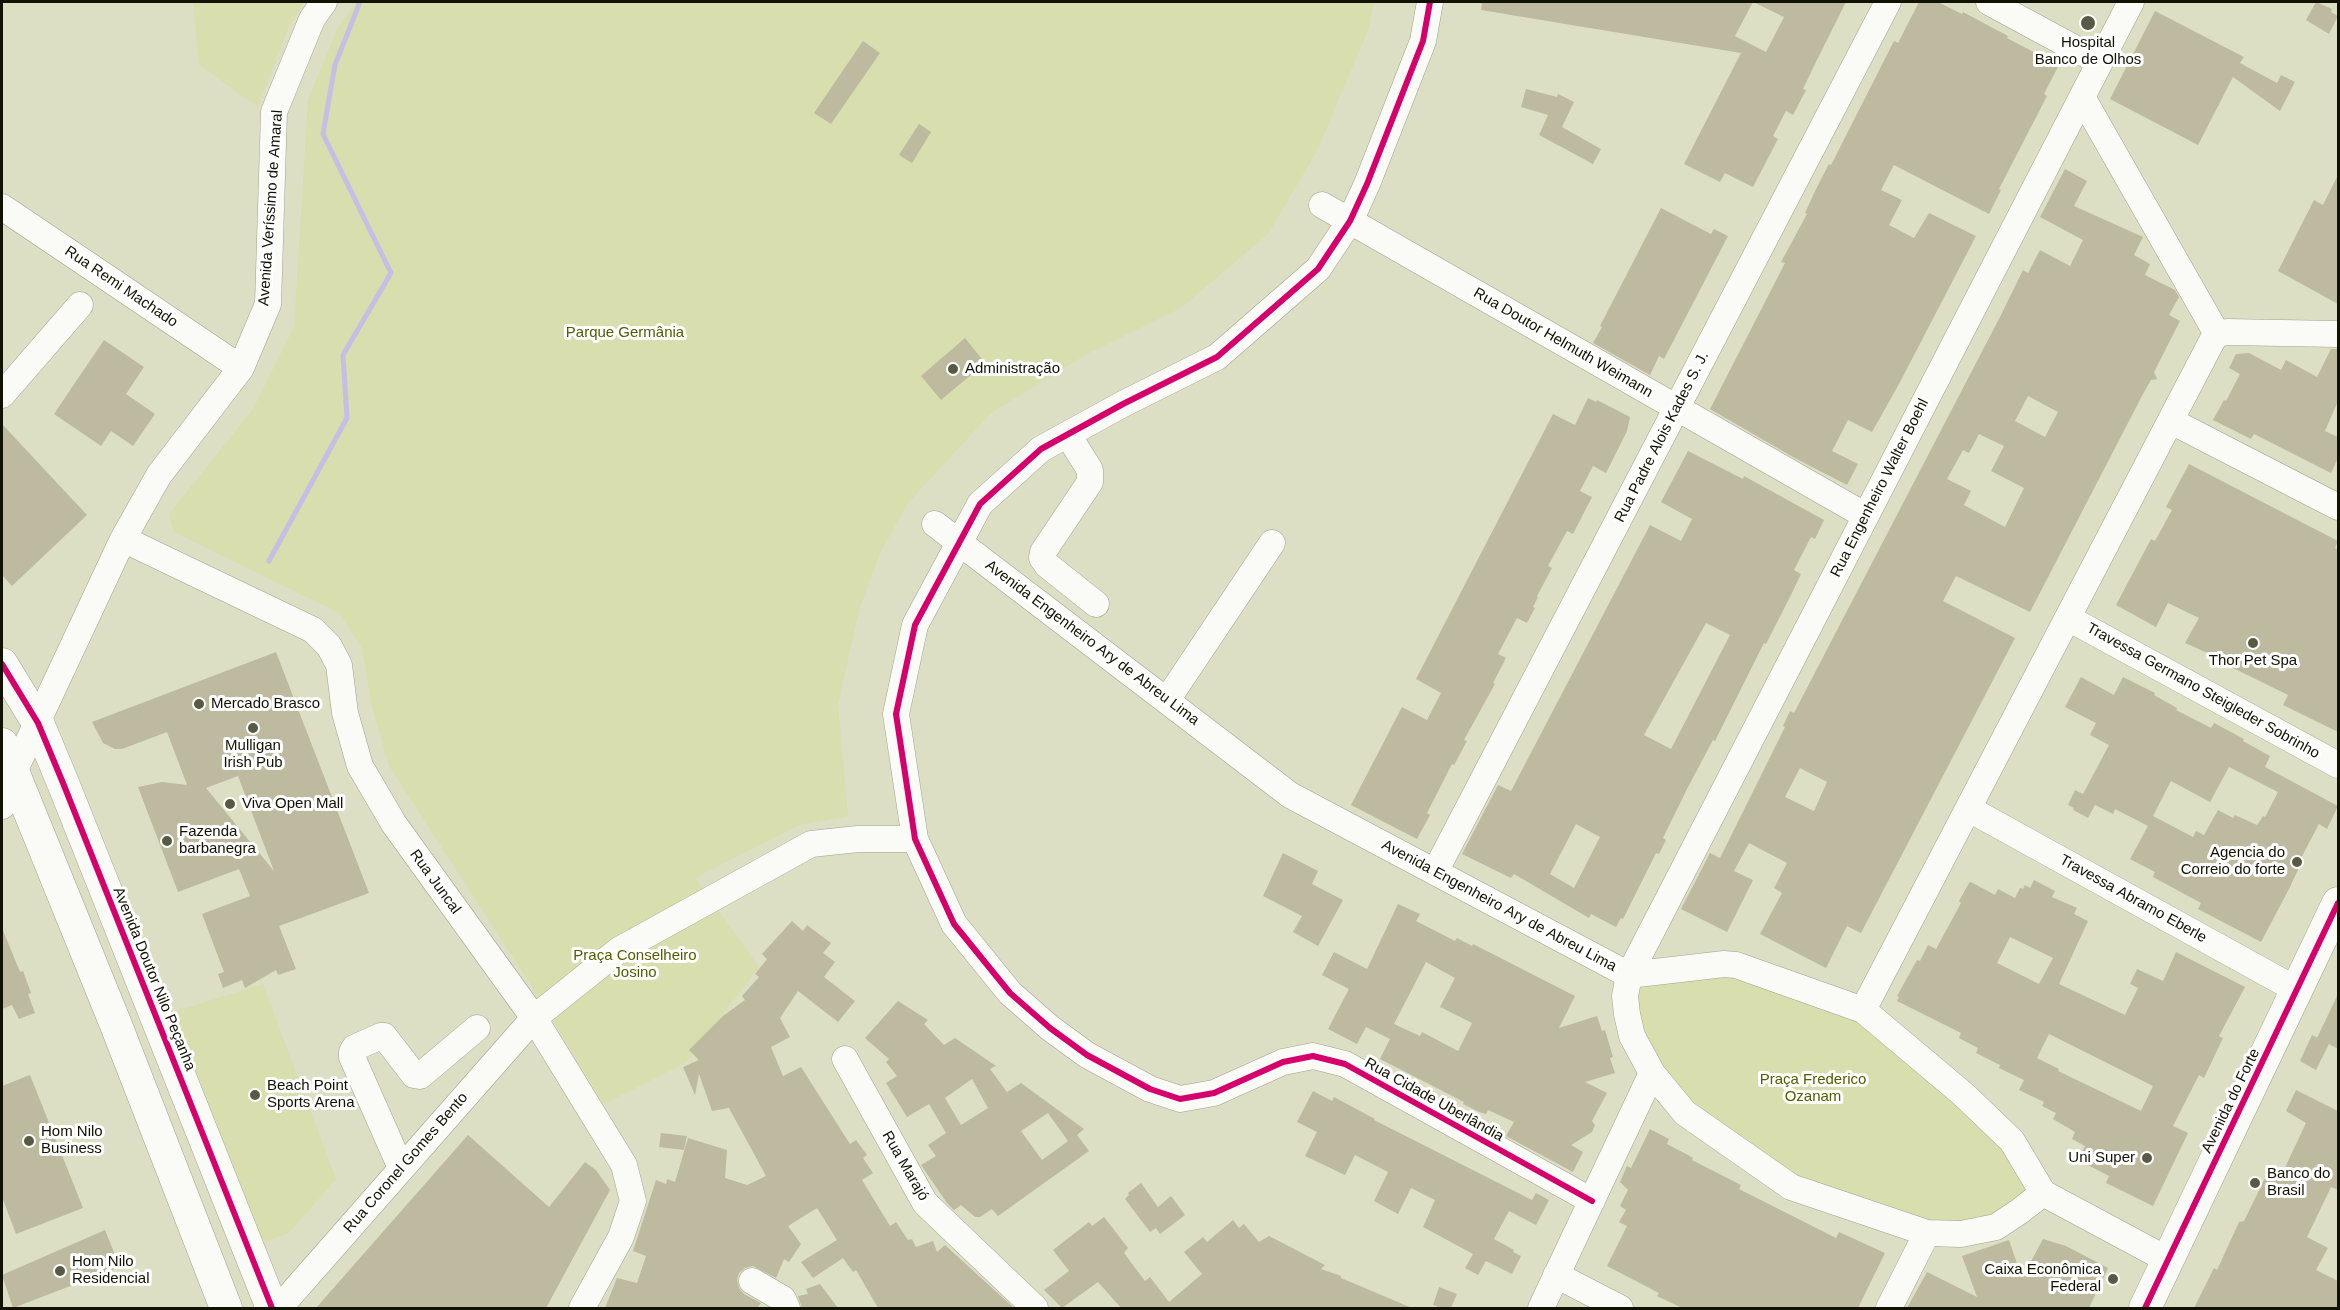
<!DOCTYPE html>
<meta charset="utf-8">
<style>
body{margin:0}
#map{position:relative;width:2340px;height:1310px;overflow:hidden;background:#dcdfc4;font-family:Helvetica,sans-serif}
canvas{display:block}
.frame{position:absolute;inset:0;border:3px solid #111202;pointer-events:none}
</style>
<div id="map">
<canvas width="2340" height="1310"></canvas>
<div class="frame"></div>
</div>
<script>
const ctx = document.querySelector('canvas').getContext('2d');
ctx.lineJoin = 'round';
function fill(path, color) { ctx.fillStyle = color; ctx.fill(path, 'evenodd'); }
const poly = rows => new Path2D(rows.map(r => 'M' + r).join(''));
function strokePath(path, color, width, dash) { ctx.strokeStyle = color; ctx.lineWidth = width; ctx.lineCap = dash ? 'butt' : 'round'; ctx.setLineDash(dash || []); ctx.stroke(path); }
function write(font, color, halo, rows, align = 'center') {
  ctx.font = font + ' Helvetica,sans-serif'; ctx.lineWidth = 6; ctx.setLineDash([]); ctx.textBaseline = 'middle'; ctx.strokeStyle = halo; ctx.fillStyle = color; for (const [text, x, y, turn = 0] of rows) {
    ctx.save(); ctx.translate(x, y); ctx.rotate((+turn || 0) * Math.PI / 180); ctx.textAlign = isNaN(turn) ? turn : align; if (halo) ctx.strokeText(text, 0, 0); ctx.fillText(text, 0, 0); ctx.restore();
  }
}
fill(poly([
 [193,2,305,2,289,26,258,107,199,65],
 [356,2,1374,2,1368,30,1317,151,1268,234,1181,308,1087,354,991,413,908,503,881,551,859,610,838,705,848,816,799,825,695,878,759,967,687,1062,604,1104,531,985,389,766,371,703,362,648,339,613,174,532,169,514,253,409,294,327,308,100,337,30],
 [1738,964,1858,1014,2006,1143,2034,1191,1994,1222,1930,1225,1792,1179,1687,1106,1636,1029,1635,979],
 [263,984,336,1179,289,1233,261,1243,173,1012]
]), '#d8dead');
strokePath(poly([
 [269,561,347,418,343,355,391,273,323,134,335,65,360,2]
]), '#c6bee5', 5);
fill(poly([
 [1482,2,1753,2,1735,36,1766,52,1784,17,1753,2,1846,2,1815,64,1803,89,1806,90,1793,115,1786,111,1773,136,1778,139,1753,187,1725,173,1720,182,1684,164,1741,53,1481,10],
 [1919,2,1938,2,1962,14,1963,12,2008,36,2007,38,2043,57,2044,54,2060,63,2044,94,2047,96,1999,189,2001,190,1989,214,1894,165,1881,190,1902,200,1889,225,1914,238,1929,213,1976,236,1899,384,1872,432,1848,420,1832,451,1858,464,1847,485,1793,457,1710,409,1785,263,1781,262,1807,214,1805,213,1816,189,1829,164,1831,165,1894,41,1898,43],
 [2316,2,2332,9,2331,12,2338,16,2329,34,2306,20],
 [2155,11,2244,57,2240,63,2277,83,2281,75,2295,82,2280,111,2233,77,2198,145,2110,99],
 [863,41,880,53,831,124,814,113],
 [1526,89,1557,97,1558,94,1574,102,1562,127,1601,149,1593,164,1539,135,1548,115,1521,107],
 [919,124,931,132,912,163,899,155],
 [2065,169,2087,181,2074,206,2143,237,2134,255,2150,264,2145,275,2175,290,2179,297,2169,315,2180,321,2154,372,2157,379,2151,380,2143,394,2030,612,1956,576,1943,601,2015,638,1861,933,1847,926,1826,968,1760,934,1782,893,1774,888,1787,863,1749,843,1734,871,1753,880,1727,932,1681,909,1710,853,1720,858,1785,727,1783,726,1790,711,1794,713,1836,632,2001,315,2023,270,2028,273,2040,250,2070,266,2083,240,2040,217],
 [2028,396,2058,412,2045,437,2015,421],
 [1979,434,2004,446,1991,471,2024,488,2005,527,1964,505,1971,491,1947,479,1963,450,1969,453],
 [1800,768,1827,782,1814,811,1785,797],
 [2338,175,2338,304,2278,271,2314,200,2323,205],
 [1661,208,1711,234,1714,229,1728,236,1664,359,1659,356,1650,375,1593,343,1602,327,1600,326],
 [965,338,985,363,941,400,921,376],
 [104,340,144,367,126,394,155,414,133,446,111,431,101,446,54,414],
 [2331,349,2338,349,2338,401,2325,431,2338,437,2338,458,2331,473,2254,434,2251,439,2213,420,2224,400,2226,401,2240,374,2229,368,2236,354,2249,353,2281,370,2286,360,2317,377],
 [1588,398,1596,402,1597,400,1630,417,1627,431,1606,473,1593,466,1580,491,1592,497,1573,534,1567,531,1548,566,1552,568,1537,596,1538,597,1533,607,1535,608,1527,623,1517,618,1498,654,1506,658,1493,683,1495,684,1464,740,1467,741,1454,765,1452,764,1427,813,1430,815,1417,839,1351,805,1402,707,1427,720,1441,693,1416,679,1553,414,1575,425],
 [2,424,87,515,12,586,2,575],
 [1688,451,1743,479,1744,476,1824,520,1815,539,1811,537,1794,570,1801,574,1791,595,1766,644,1764,643,1715,741,1713,740,1687,789,1663,838,1666,840,1659,854,1656,853,1623,919,1621,918,1616,927,1591,914,1589,918,1514,874,1511,878,1462,854,1498,785,1511,791,1650,525,1681,541,1692,519,1661,502],
 [1706,623,1730,635,1671,749,1644,735],
 [1576,824,1600,837,1574,888,1550,874],
 [2189,464,2338,541,2335,548,2338,550,2338,732,2283,705,2288,695,2227,665,2228,662,2185,643,2199,618,2168,603,2156,627,2116,605,2151,539,2155,541,2172,510,2166,507],
 [276,652,369,893,279,926,296,969,278,975,276,970,245,988,242,980,223,988,218,974,224,972,202,914,250,896,239,869,178,892,138,787,162,782,187,785,167,732,122,749,115,749,103,743,92,722],
 [238,776,274,871,206,788],
 [2081,677,2114,695,2123,677,2155,693,2154,695,2177,708,2176,710,2211,728,2214,723,2244,739,2243,741,2270,756,2265,767,2338,806,2327,829,2319,824,2300,860,2302,861,2289,889,2261,942,2198,909,2201,903,2153,877,2155,872,2130,859,2148,826,2115,809,2113,814,2095,805,2088,818,2073,810,2074,808,2068,805,2075,790,2083,794,2109,745,2090,735,2096,723,2065,707],
 [2229,767,2278,792,2265,817,2263,816,2257,825,2235,815,2233,818,2218,810,2204,835,2196,831,2193,837,2153,816,2171,781,2210,802],
 [1283,853,1318,871,1312,884,1343,900,1318,946,1293,932,1302,916,1263,896],
 [2034,880,2055,891,2052,897,2077,908,2074,914,2088,921,2059,984,2125,1015,2138,988,2130,984,2137,969,2163,981,2176,952,2245,987,2219,1036,2223,1038,2204,1078,2199,1075,2173,1126,2188,1133,2153,1206,2106,1183,2109,1176,2078,1160,2085,1146,2072,1139,2075,1132,2053,1119,2056,1113,2042,1106,2044,1102,2019,1090,2024,1080,1999,1068,2000,1065,1976,1053,1978,1048,1959,1038,1961,1033,1897,1001,1899,997,1897,996,1917,960,1920,961,1928,945,1936,949,1961,903,1959,901,1969,883,1971,882,1995,895,1998,889,2015,898,2020,888,2023,889,2025,885,2030,888],
 [2010,937,2053,958,2039,984,1997,963],
 [2049,1034,2153,1086,2141,1111,2058,1071,2059,1069,2037,1058],
 [1398,904,1420,914,1416,921,1455,941,1457,938,1472,946,1473,944,1575,996,1559,1028,1597,1016,1602,1031,1605,1030,1613,1057,1610,1058,1615,1073,1585,1082,1607,1093,1592,1121,1595,1125,1592,1132,1571,1145,1583,1152,1573,1172,1506,1136,1514,1122,1488,1110,1486,1114,1479,1112,1463,1104,1464,1102,1380,1059,1390,1039,1366,1027,1357,1044,1328,1029,1349,989,1322,975,1334,952,1367,969],
 [1426,962,1455,978,1440,1007,1472,1023,1458,1051,1422,1032,1420,1036,1394,1024],
 [792,921,803,931,807,925,831,943,823,953,835,962,824,977,855,1001,838,1022,798,991,780,1018,790,1037,771,1047,783,1076,801,1067,850,1144,856,1140,867,1155,863,1158,873,1173,862,1180,890,1226,896,1222,908,1240,912,1239,916,1247,933,1241,937,1252,945,1245,1014,1308,878,1308,856,1270,853,1272,843,1258,813,1278,801,1262,837,1240,817,1208,788,1226,801,1244,789,1262,784,1259,776,1278,753,1266,745,1268,739,1273,737,1280,739,1288,744,1294,761,1303,757,1308,605,1308,617,1278,637,1283,646,1256,633,1251,656,1180,666,1184,667,1179,675,1182,688,1138,727,1150,725,1178,747,1185,766,1176,729,1108,712,1111,699,1074,695,1095,683,1067,699,1060,689,1050,723,1016,745,1000,742,996,759,977,755,974,767,959,762,954],
 [2,928,20,972,23,971,31,993,28,994,35,1013,19,1019,12,1005,2,1009],
 [2338,994,2338,1049,2329,1044,2316,1070,2300,1061,2312,1035,2320,1039,2317,1038],
 [898,1001,928,1020,924,1024,944,1045,955,1038,996,1066,990,1069,1007,1092,1021,1083,1084,1129,1077,1135,1089,1151,998,1216,992,1209,980,1217,975,1217,961,1205,954,1210,947,1203,921,1165,936,1156,928,1145,946,1133,929,1104,907,1117,886,1083,897,1076,886,1062,889,1059,865,1038],
 [972,1079,988,1108,961,1125,945,1098],
 [1048,1113,1068,1141,1042,1160,1021,1131],
 [30,1075,83,1208,16,1234,2,1197,2,1086],
 [2296,1090,2338,1111,2338,1190,2331,1187,2307,1237,2328,1248,2316,1270,2338,1281,2338,1308,2194,1308,2214,1268,2217,1270,2239,1222,2244,1221,2269,1170,2281,1176,2306,1123,2286,1111],
 [1313,1091,1332,1101,1334,1097,1375,1119,1374,1120,1532,1200,1536,1193,1549,1200,1536,1225,1509,1211,1494,1239,1514,1250,1513,1252,1521,1256,1512,1274,1486,1261,1478,1275,1465,1268,1473,1254,1423,1227,1435,1200,1411,1188,1398,1214,1374,1201,1388,1172,1355,1155,1345,1175,1305,1156,1317,1132,1297,1122],
 [1650,1129,1669,1139,1667,1144,1688,1155,1693,1158,1692,1160,1741,1185,1739,1189,1836,1238,1839,1232,1885,1253,1858,1308,1682,1308,1657,1296,1659,1293,1607,1266,1627,1226,1619,1222,1626,1210,1620,1206,1628,1190,1620,1182,1627,1166,1631,1168],
 [661,1133,687,1136,684,1150,659,1147],
 [468,1135,549,1207,585,1162,596,1170,610,1190,546,1308,316,1308],
 [1141,1183,1158,1207,1171,1196,1185,1215,1160,1234,1156,1228,1150,1232,1125,1199,1129,1195,1128,1193],
 [1104,1217,1128,1248,1124,1253,1145,1281,1150,1277,1169,1302,1202,1274,1184,1252,1203,1237,1207,1242,1233,1220,1239,1228,1244,1224,1259,1242,1269,1236,1325,1265,1321,1269,1341,1276,1341,1278,1412,1308,1121,1308,1098,1282,1062,1308,1044,1290,1069,1271,1053,1250,1089,1222,1092,1226],
 [105,1230,120,1267,13,1308,2,1275],
 [2043,1239,2066,1246,2108,1268,2089,1308,1907,1308,1927,1272,1977,1297,1962,1256,2009,1240,2022,1278],
 [820,1284,838,1308,802,1308,798,1296,808,1294,806,1289],
 [1439,1287,1457,1294,1451,1308,1442,1308,1433,1305]
]), '#bdbaa0');
const minor = poly([
 [1430,2,1423,41,1367,184,1350,221,1318,269,1217,357,1123,404,1041,449,980,504,915,625,896,714,915,839,954,924,1010,993,1050,1028,1087,1055,1150,1089,1180,1099,1214,1093,1283,1062,1313,1056,1345,1064,1592,1201],
 [1989,2,2100,62],
 [2082,97,2217,334],
 [1322,205,1866,516],
 [2,207,241,368],
 [2,395,80,305],
 [2171,421,2338,507],
 [1068,435,1090,470,1090,482,1043,552,1042,558,1047,565,1096,604],
 [935,524,1290,795,1629,975,1724,964,1736,965,1863,1010,1963,1094,2012,1141,2043,1193,2168,1260],
 [123,539,313,630,329,646,339,665,345,713,360,766,394,824,534,1018,624,1165,633,1201,621,1237,582,1308],
 [2068,618,2338,765],
 [1167,700,1272,543],
 [2,806,13,774,123,539,159,475,241,368,268,304,274,112,312,19,324,2],
 [1969,809,2297,990],
 [1435,872,1888,2],
 [1863,1010,2212,341,2217,334,2227,332,2338,334],
 [845,1059,925,1203,1035,1308],
 [401,1168,352,1057,352,1052,354,1048,381,1036,384,1036,414,1075,420,1076,477,1028],
 [2043,1193,2020,1211,1996,1227,1961,1234,1927,1233,1791,1187,1685,1113,1652,1073,1632,1036,1627,1014,1625,996,1629,975,2131,2],
 [1556,1275,1620,1308],
 [752,1281,783,1299,787,1308],
 [279,1308,534,1018,619,950,811,844,858,839,915,839],
 [1541,1308,1652,1073],
 [1889,1308,1927,1233]
]);
const major = poly([
 [2,664,38,723,63,783,272,1308],
 [2,744,116,1025,226,1308],
 [2145,1308,2338,903]
]);
strokePath(minor, '#a0a28d', 27);
strokePath(major, '#a0a28d', 33);
strokePath(minor, '#fafaf6', 26);
strokePath(major, '#fafaf6', 32);
strokePath(poly([
 [1430,2,1423,41,1367,184,1350,221,1318,269,1217,357,1123,404,1041,449,980,504,915,625,896,714,915,839,954,924,1010,993,1050,1028,1087,1055,1150,1089,1180,1099,1214,1093,1283,1062,1313,1056,1345,1064,1592,1201],
 [2,664,38,723,63,783,272,1308],
 [2145,1308,2338,903]
]), '#d6006c', 6);
for (const [x, y, r, color] of [
 [2088,23,8,"#585a46"],
 [953,369,6,"#585a46"],
 [2253,643,6,"#585a46"],
 [199,704,6,"#585a46"],
 [253,728,6,"#585a46"],
 [230,804,6,"#585a46"],
 [167,841,6,"#585a46"],
 [2297,862,6,"#585a46"],
 [255,1095,6,"#585a46"],
 [29,1141,6,"#585a46"],
 [2147,1158,6,"#585a46"],
 [2255,1183,6,"#585a46"],
 [60,1271,6,"#585a46"],
 [2113,1279,6,"#585a46"]
]) { const dot = new Path2D(); dot.arc(x, y, r, 0, 2 * Math.PI); ctx.fillStyle = color; ctx.fill(dot); strokePath(dot, '#fff', 2); }
write('15px', '#111202', '#fff', [
 ["Hospital",2088,43,"center"],
 ["Banco de Olhos",2088,60,"center"],
 ["Administração",965,369],
 ["Thor Pet Spa",2253,661,"center"],
 ["Mercado Brasco",211,704],
 ["Mulligan",253,746,"center"],
 ["Irish Pub",253,763,"center"],
 ["Viva Open Mall",242,804],
 ["Fazenda",179,832],
 ["barbanegra",179,849],
 ["Agencia do",2285,853,"right"],
 ["Correio do forte",2285,870,"right"],
 ["Beach Point",267,1086],
 ["Sports Arena",267,1103],
 ["Hom Nilo",41,1132],
 ["Business",41,1149],
 ["Uni Super",2135,1158,"right"],
 ["Banco do",2267,1174],
 ["Brasil",2267,1191],
 ["Hom Nilo",72,1262],
 ["Residencial",72,1279],
 ["Caixa Econômica",2101,1270,"right"],
 ["Federal",2101,1287,"right"]
], 'left');
write('15px', '#111202', '#fff', [
 ["Avenida Veríssimo de Amaral",271,208,-86],
 ["Rua Remi Machado",121,287,34],
 ["Rua Doutor Helmuth Weimann",1563,343,30],
 ["Rua Padre Alois Kades S. J.",1662,437,-63],
 ["Rua Engenheiro Walter Boehl",1880,488,-63],
 ["Avenida Engenheiro Ary de Abreu Lima",1092,643,37],
 ["Travessa Germano Steigleder Sobrinho",2203,691,29],
 ["Rua Juncal",435,882,54],
 ["Travessa Abramo Eberle",2133,899,29],
 ["Avenida Engenheiro Ary de Abreu Lima",1499,906,28],
 ["Avenida Doutor Nilo Peçanha",154,979,68],
 ["Rua Cidade Uberlândia",1434,1100,29],
 ["Avenida do Forte",2231,1101,-64],
 ["Rua Coronel Gomes Bento",406,1163,-49],
 ["Rua Marajó",905,1166,60]
]);
write('15px', '#575c02', '#fff', [
 ["Parque Germânia",625,333],
 ["Praça Conselheiro",635,956],
 ["Josino",635,973],
 ["Praça Frederico",1813,1080],
 ["Ozanam",1813,1097]
]);
</script>
